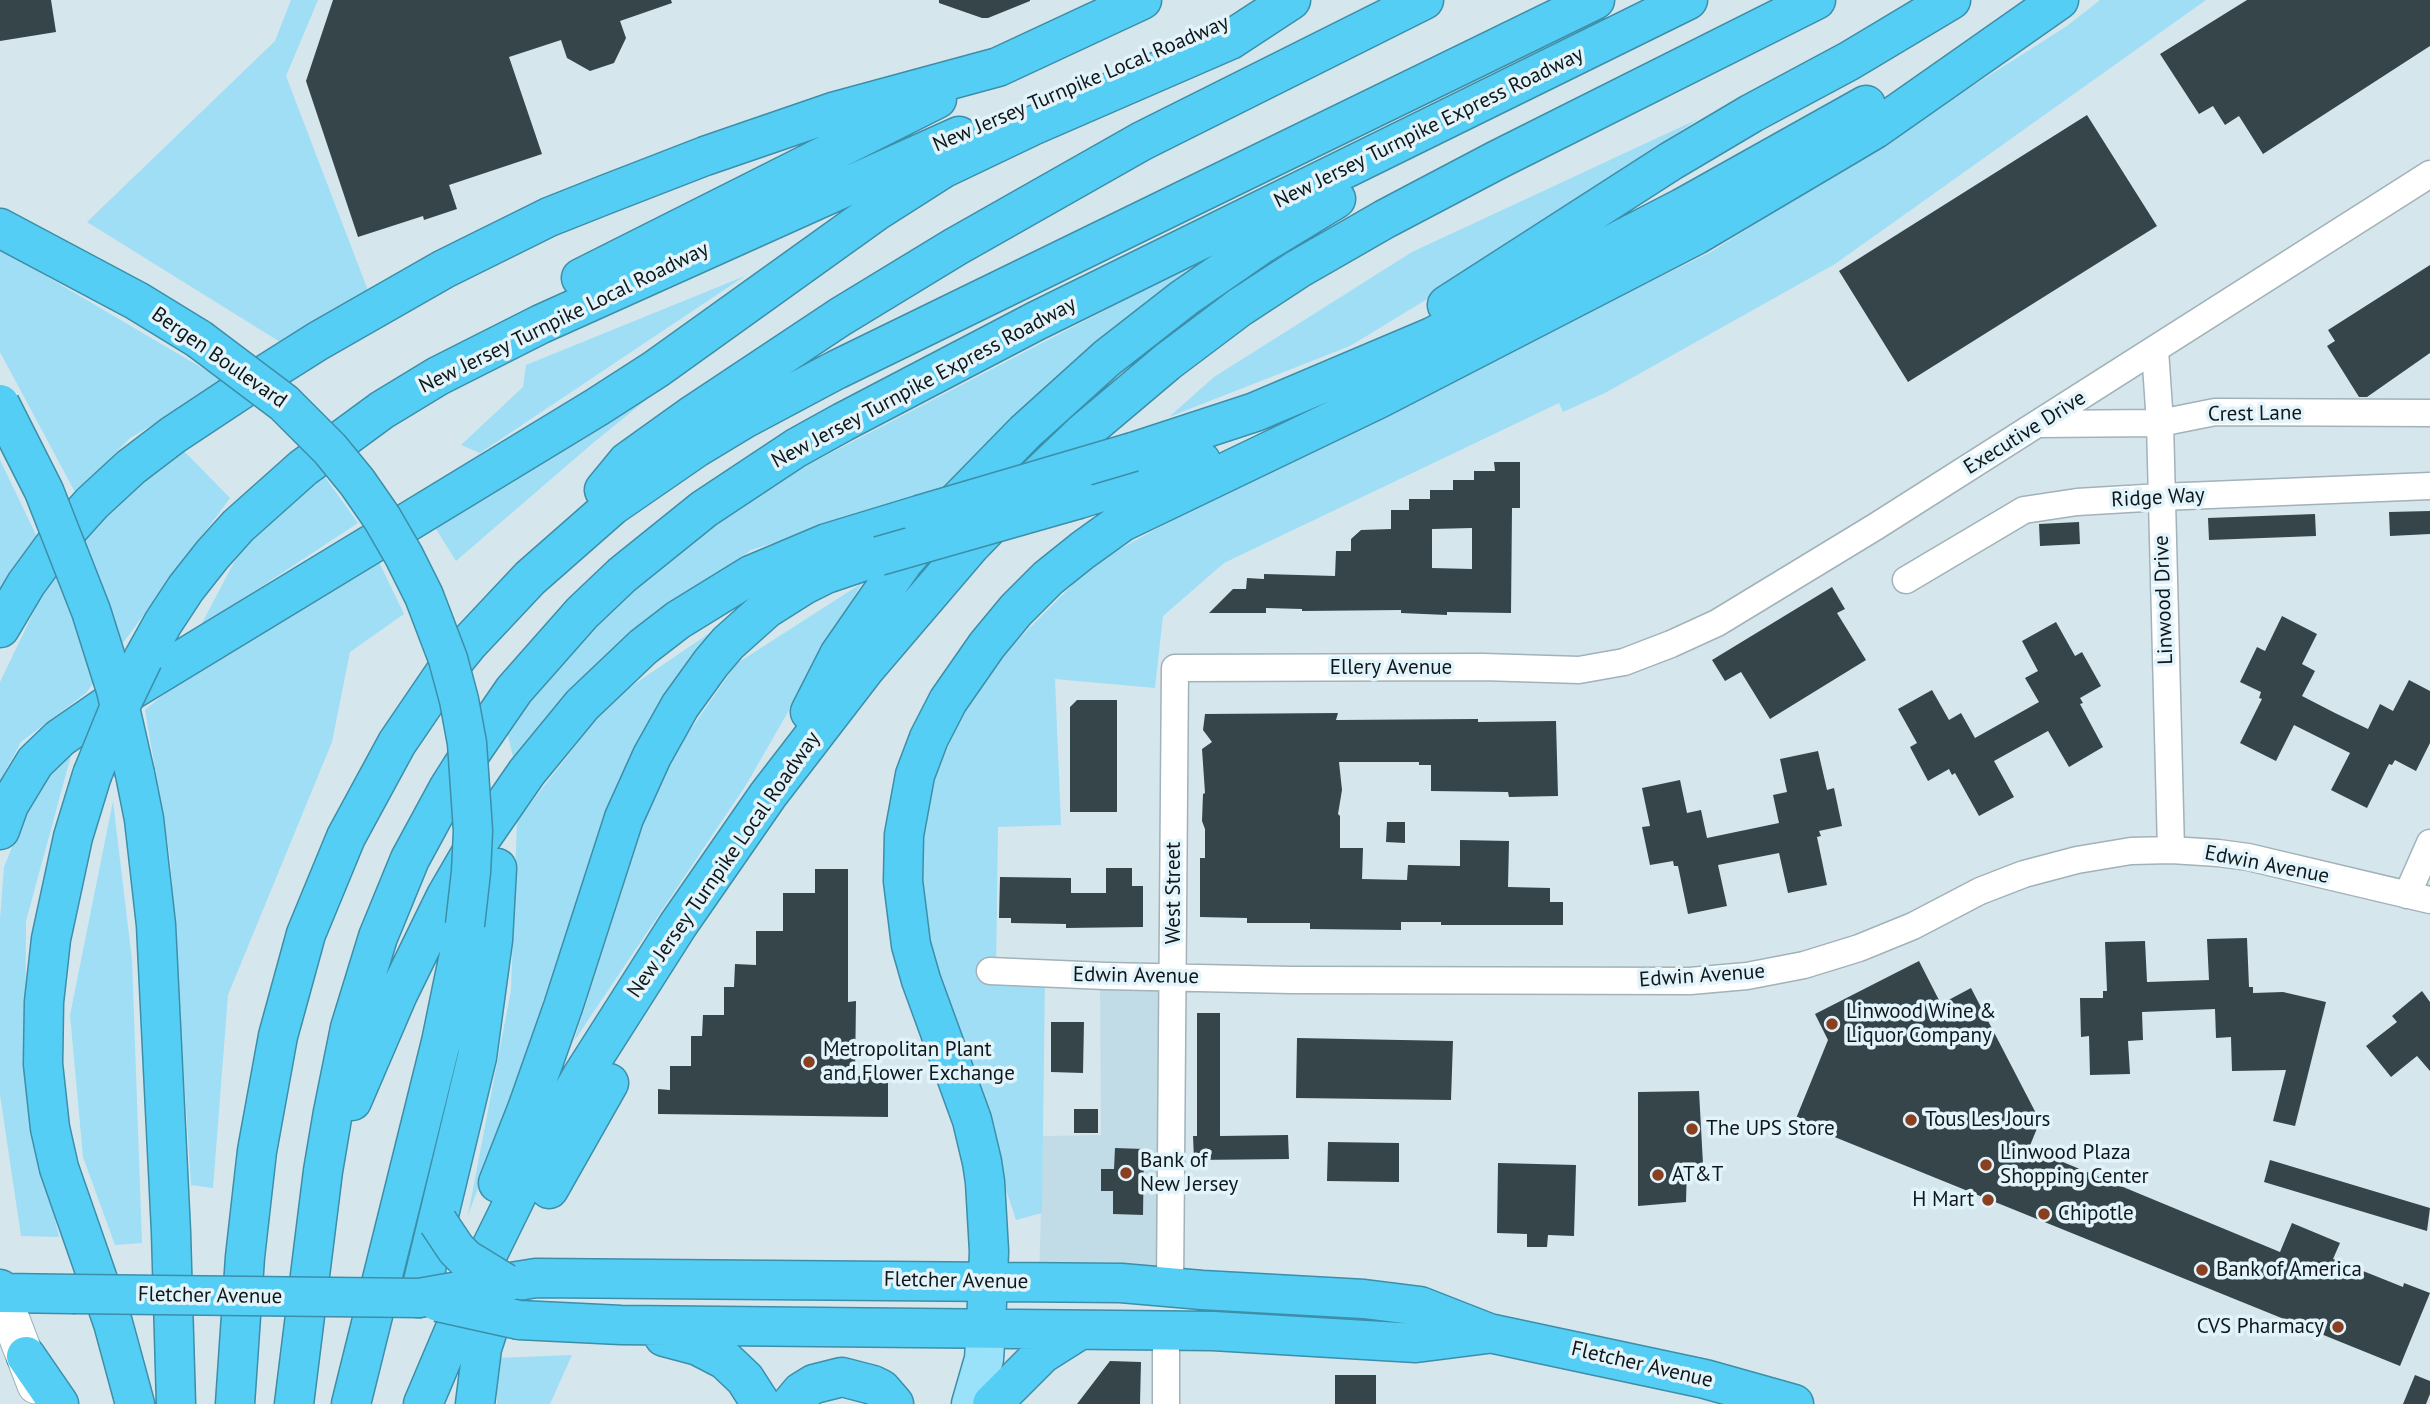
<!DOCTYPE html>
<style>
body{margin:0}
canvas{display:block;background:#d5e6ed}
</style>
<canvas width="2430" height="1404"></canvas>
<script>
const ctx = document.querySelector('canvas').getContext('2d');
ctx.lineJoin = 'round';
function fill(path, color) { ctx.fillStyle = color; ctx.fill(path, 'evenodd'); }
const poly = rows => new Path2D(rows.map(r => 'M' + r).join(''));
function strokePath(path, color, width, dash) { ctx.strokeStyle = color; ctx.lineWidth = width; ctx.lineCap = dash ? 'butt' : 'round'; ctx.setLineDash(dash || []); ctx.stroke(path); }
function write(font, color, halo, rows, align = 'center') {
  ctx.font = font + ' "PT Sans",sans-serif'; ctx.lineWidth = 7; ctx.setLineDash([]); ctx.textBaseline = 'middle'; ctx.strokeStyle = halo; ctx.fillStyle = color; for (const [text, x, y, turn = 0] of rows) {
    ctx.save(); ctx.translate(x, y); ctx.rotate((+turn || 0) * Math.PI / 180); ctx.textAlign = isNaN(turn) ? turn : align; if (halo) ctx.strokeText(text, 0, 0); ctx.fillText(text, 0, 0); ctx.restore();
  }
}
fill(poly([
 [1100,976,1174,977,1170,1286,1039,1282,1043,1136,1101,1135]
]), '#c1dce6');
fill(poly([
 [291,0,318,0,286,76,372,301,293,350,87,222,275,41],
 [2100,0,2206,0,1835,264,1605,393,1563,412,1559,403,1224,563,1163,616,1155,688,1055,679,1061,825,998,827,996,971,1045,974,1042,1213,1016,1220,928,950,917,821,975,683,1093,564,1255,474,1711,252,2067,26],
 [1698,119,1485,264,1350,346,1169,417,1214,377,1412,252],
 [0,249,226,382,130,438,76,494,0,352],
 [1215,253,963,483,751,550,614,650,514,761,506,727,646,573,777,481],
 [745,276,480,453,461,445,523,387,526,365],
 [693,362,593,443,456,561,431,521],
 [181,448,230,498,86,693,21,742,0,781,0,682,51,576,87,528],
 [0,460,39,541,0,604],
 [322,473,358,523,200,627,241,549],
 [378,560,404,614,350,652,332,742,228,995,213,1188,191,1185,170,857,145,710,188,674],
 [862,583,746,785,574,1041,659,775,736,664],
 [714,630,564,962,468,1215,511,990,517,821,611,700],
 [75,741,26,921,25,1086,59,1237,21,1236,0,1095,0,919,4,867,36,787],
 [113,801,132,960,142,1243,115,1245,83,1157,70,1015],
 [572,1355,550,1404,497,1404,497,1358]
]), '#a0def5');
fill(poly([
 [0,0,51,0,56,32,0,41],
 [333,0,671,0,672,3,620,21,626,38,614,63,590,71,567,58,561,40,509,57,542,154,449,185,457,209,424,220,423,216,358,237,306,81],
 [939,0,1030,0,1030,1,988,18,982,18,939,3],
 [2247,0,2430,0,2430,46,2263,154,2239,116,2225,125,2213,106,2199,114,2160,54],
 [2087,115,2157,226,1908,382,1839,271],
 [2430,265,2430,353,2367,397,2359,397,2327,346,2335,341,2328,330],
 [1494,462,1520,462,1520,508,1512,508,1511,613,1447,612,1447,615,1401,613,1401,610,1302,611,1302,609,1266,608,1266,613,1209,613,1233,589,1246,589,1247,578,1264,579,1264,574,1335,576,1336,551,1351,551,1351,539,1361,530,1391,529,1391,510,1409,510,1409,499,1430,499,1430,490,1453,490,1453,480,1474,480,1474,471,1495,471],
 [1472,528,1472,569,1432,568,1432,529],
 [2430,511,2430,534,2390,536,2389,512],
 [2315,514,2316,536,2209,540,2208,518],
 [2079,522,2080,544,2040,546,2039,524],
 [1832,587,1845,609,1837,613,1866,660,1770,719,1741,672,1725,681,1712,660],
 [2282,616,2317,634,2302,664,2315,671,2302,696,2335,713,2368,729,2380,704,2393,711,2409,680,2430,691,2430,743,2416,771,2395,760,2392,765,2389,764,2367,808,2331,790,2350,753,2294,725,2276,761,2240,743,2262,699,2259,698,2261,692,2240,682,2257,647,2265,651],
 [2056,622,2075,656,2082,652,2101,686,2080,698,2083,703,2080,704,2103,747,2069,767,2048,731,1994,761,2014,797,1979,816,1955,773,1952,775,1949,769,1928,781,1910,747,1917,743,1898,709,1932,690,1949,720,1961,713,1975,738,2039,702,2025,678,2038,671,2022,641],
 [1077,700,1117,700,1117,812,1070,812,1070,707],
 [1338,713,1336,720,1478,719,1478,722,1556,721,1558,796,1509,797,1508,792,1431,791,1431,765,1419,765,1419,762,1339,762,1342,790,1338,814,1340,816,1340,848,1363,848,1362,879,1407,880,1408,865,1460,866,1460,840,1509,841,1508,887,1550,888,1550,902,1563,902,1563,925,1441,925,1441,922,1401,922,1401,930,1310,929,1310,923,1247,923,1247,918,1200,917,1200,858,1205,858,1205,829,1202,821,1203,794,1205,793,1202,749,1212,742,1203,730,1205,714],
 [1818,751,1827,790,1834,788,1842,826,1819,831,1821,836,1817,837,1827,885,1788,893,1779,853,1718,865,1727,906,1688,914,1678,866,1674,866,1673,861,1650,865,1642,827,1650,826,1642,788,1680,780,1687,813,1701,810,1707,838,1779,823,1773,795,1787,792,1780,759],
 [1387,822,1405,822,1405,843,1386,842],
 [1106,868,1132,868,1132,886,1143,886,1143,927,1066,928,1066,924,1011,923,1011,918,999,918,1000,877,1071,878,1071,893,1106,893],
 [815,869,848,869,848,1002,856,1001,855,1076,888,1077,888,1117,658,1114,658,1089,670,1090,670,1066,691,1066,691,1036,702,1036,703,1015,724,1015,724,987,734,987,735,964,756,965,756,931,783,931,783,893,815,893],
 [2247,938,2249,987,2253,987,2253,993,2283,992,2326,1002,2295,1126,2273,1121,2286,1070,2232,1071,2231,1037,2216,1038,2215,1009,2142,1012,2143,1040,2128,1041,2130,1074,2090,1075,2089,1036,2081,1037,2080,998,2103,998,2103,991,2107,991,2105,942,2145,941,2147,982,2209,980,2207,939],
 [1919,961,1941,1004,1971,988,2040,1121,2029,1148,2280,1252,2292,1223,2340,1243,2333,1259,2403,1287,2404,1283,2430,1293,2400,1366,1795,1121,1828,1040,1815,1014],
 [2422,991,2430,1002,2430,1071,2417,1056,2391,1077,2366,1046,2397,1022,2392,1016],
 [1197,1013,1220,1013,1220,1136,1288,1135,1289,1159,1194,1160,1193,1136,1197,1136],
 [1051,1022,1084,1022,1083,1073,1051,1072],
 [1297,1038,1453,1041,1451,1100,1296,1098],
 [1699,1091,1703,1164,1687,1165,1686,1202,1638,1206,1638,1092],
 [1074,1109,1098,1109,1098,1133,1074,1133],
 [1328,1142,1399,1143,1399,1182,1327,1181],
 [1115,1148,1144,1149,1143,1215,1113,1214,1113,1191,1101,1191,1101,1169,1114,1169],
 [2270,1160,2430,1208,2427,1231,2264,1182],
 [1498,1163,1576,1165,1574,1236,1548,1235,1547,1247,1527,1247,1527,1234,1497,1233],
 [1110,1361,1141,1362,1140,1404,1077,1404],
 [1335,1375,1376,1375,1376,1404,1335,1404],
 [2415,1375,2430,1381,2430,1394,2426,1404,2403,1404]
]), '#36454a');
const street = poly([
 [2155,350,2160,423,2171,850],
 [2039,424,2160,423,2215,412,2430,413],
 [1906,580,2024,510,2077,502,2161,497,2430,486],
 [2407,895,2430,843],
 [990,971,1105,976,1291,980,1690,981,1747,976,1804,965,1859,948,1913,926,1980,891,2024,874,2077,860,2131,851,2171,850,2218,853,2248,857,2430,900],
 [1170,1286,1175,668,1483,667,1579,670,1624,662,1671,644,1717,623,1875,527,2430,174],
 [1166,1404,1166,1330]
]);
const secondary = poly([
 [0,1291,36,1385]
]);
const primary = poly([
 [971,1404,984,1359,986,1328]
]);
const highway = poly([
 [0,228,137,301,199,339],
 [581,278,937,99],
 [1447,305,1671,161,1752,113,1849,61,1951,0],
 [1133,452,1255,412,1432,337,1682,208,1866,105],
 [604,490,627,462,694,414,840,317,955,247,1142,141,1424,0],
 [1079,499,1201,461],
 [0,628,26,584,56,543,92,503,131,467,173,435,253,382,318,341,444,269,549,217,607,194,705,156,836,111,998,67,1142,0],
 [143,659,163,623,186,588,212,555,238,526,303,468,382,410,438,376,541,324,959,136],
 [810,712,839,655,904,561,941,518,1025,432,1107,358,1184,298,1262,244,1336,199],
 [135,774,144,819,156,925,171,1232,176,1404],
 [92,775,73,837,51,939,44,1002,43,1064,50,1128,59,1168,113,1323,135,1404],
 [0,830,9,805,35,762,60,738,112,702,597,407,656,369,875,212,944,168,1032,126,1230,40,1291,0],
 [352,1101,398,994,446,896,471,853,527,772,582,705,643,647,678,620,751,575,827,543,919,515],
 [498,1183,527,1109,563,1007,624,818,652,756,680,706,711,663,728,643,766,609,804,585,826,574,879,556],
 [549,1189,609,1083],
 [505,1283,536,1278,1121,1283,1202,1290,1364,1299,1420,1306,1489,1333,1705,1379,1794,1404],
 [0,1289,1,1293,73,1294],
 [419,1298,477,1057,493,940,497,868],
 [519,1320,621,1325,1213,1331,1416,1343,1487,1334],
 [986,1328,989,1251,985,1182,982,1162,972,1120,921,980,911,945,903,881,904,835,915,775,929,738,948,701,987,645,1016,610,1048,578,1083,550,1122,522,1378,399,1696,235,1875,129,2059,0],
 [664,1337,698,1346,725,1360,745,1379,761,1404],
 [26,1356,59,1404],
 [235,1404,245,1257,257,1151,278,1036,306,934,346,837,397,743,446,671,468,644,530,578,612,506,696,448,744,419,836,370,1595,0],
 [294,1404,323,1171,333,1112,350,1028,378,937,410,859,448,789,472,751,514,690,582,613,622,575,704,509,796,448,843,422,1036,321,1688,0],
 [351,1404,441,1042,465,925],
 [423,1404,479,1272,535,1158,582,1076,678,925,768,795,865,669,971,545,1036,478,1084,432,1167,362,1240,307,1298,269,1385,219,1497,160,1816,0],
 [475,1404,482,1348,503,1284],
 [791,1404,801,1392,814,1384,842,1377,873,1385,881,1389,894,1404],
 [992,1404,1042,1354,1080,1330]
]);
strokePath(street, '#a1b2b9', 29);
strokePath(secondary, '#a1b2b9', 39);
strokePath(primary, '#3d8ea8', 41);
strokePath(highway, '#3d8ea8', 41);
strokePath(street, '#fff', 26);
strokePath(secondary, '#fff', 37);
strokePath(primary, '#99e2f9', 38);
strokePath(highway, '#55cef5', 38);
const highwayBridge = poly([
 [199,339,284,403,330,449,357,482,382,518,404,556,424,596,448,659,459,700,467,743,473,831,471,872,465,925],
 [0,404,44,491,91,611,116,690,135,774],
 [919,515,1133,452],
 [879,556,1079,499],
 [92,775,118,711,143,659],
 [438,1222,456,1249,466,1259,505,1283],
 [73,1294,419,1298,505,1283],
 [438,1302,519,1320]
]);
strokePath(highwayBridge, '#3d8ea8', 41, []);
strokePath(highwayBridge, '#55cef5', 38);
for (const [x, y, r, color] of [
 [1832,1024,7,"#884020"],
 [809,1062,7,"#884020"],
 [1911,1120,7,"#884020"],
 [1692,1129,7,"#884020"],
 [1986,1165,7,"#884020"],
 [1126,1173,7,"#884020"],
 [1658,1175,7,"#884020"],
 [1988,1200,7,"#884020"],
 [2044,1214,7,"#884020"],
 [2202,1270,7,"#884020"],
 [2338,1327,7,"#884020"]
]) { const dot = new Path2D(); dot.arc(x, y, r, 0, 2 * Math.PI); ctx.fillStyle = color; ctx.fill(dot); strokePath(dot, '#e2f4fb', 2.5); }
write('21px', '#111719', '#e2f4fb', [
 ["New Jersey Turnpike Local Roadway",1081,84,-23],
 ["New Jersey Turnpike Express Roadway",1429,128,-26],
 ["New Jersey Turnpike Local Roadway",564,318,-26],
 ["Bergen Boulevard",219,358,35],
 ["New Jersey Turnpike Express Roadway",924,383,-28],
 ["Crest Lane",2255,414,-1],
 ["Executive Drive",2025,433,-32],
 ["Ridge Way",2158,498,-3],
 ["Linwood Drive",2164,600,-92],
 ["Ellery Avenue",1391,668],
 ["New Jersey Turnpike Local Roadway",724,865,-55],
 ["Edwin Avenue",2267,865,11],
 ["West Street",1174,893,-90],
 ["Edwin Avenue",1136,976,1],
 ["Edwin Avenue",1702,976,-4],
 ["Fletcher Avenue",956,1281,1],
 ["Fletcher Avenue",210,1296,1],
 ["Fletcher Avenue",1642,1365,13]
]);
write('21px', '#111719', '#e2f4fb', [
 ["Linwood Wine &",1846,1012],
 ["Liquor Company",1846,1036],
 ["Metropolitan Plant",823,1050],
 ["and Flower Exchange",823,1074],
 ["Tous Les Jours",1925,1120],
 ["The UPS Store",1706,1129],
 ["Linwood Plaza",2000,1153],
 ["Shopping Center",2000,1177],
 ["Bank of",1140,1161],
 ["New Jersey",1140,1185],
 ["AT&T",1672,1175],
 ["H Mart",1974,1200,"right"],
 ["Chipotle",2058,1214],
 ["Bank of America",2216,1270],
 ["CVS Pharmacy",2324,1327,"right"]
], 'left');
</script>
